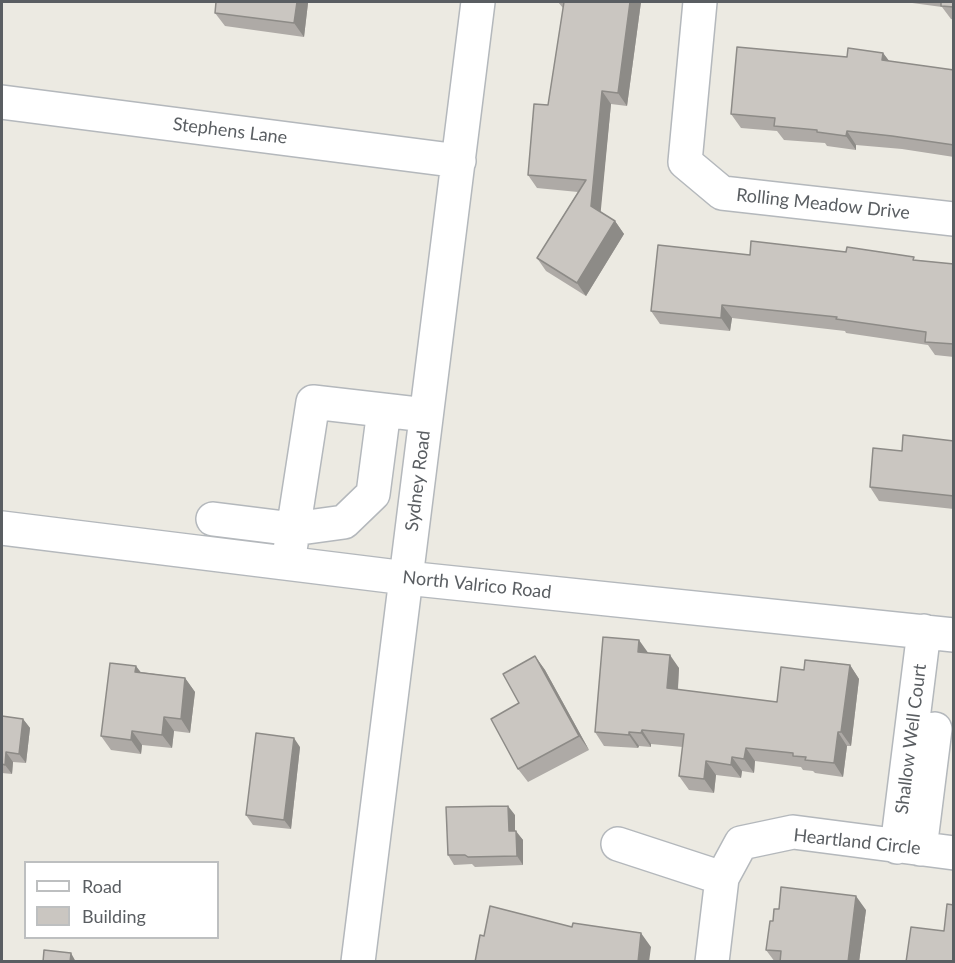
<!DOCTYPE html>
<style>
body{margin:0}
#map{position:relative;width:955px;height:963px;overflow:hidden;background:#eceae2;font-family:Lato,sans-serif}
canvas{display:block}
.frame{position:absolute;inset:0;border:3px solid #5a5e62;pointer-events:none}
.legend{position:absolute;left:24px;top:861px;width:195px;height:78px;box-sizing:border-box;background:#fff;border:2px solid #bdbfc0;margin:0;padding:8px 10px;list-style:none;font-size:18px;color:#5a5e62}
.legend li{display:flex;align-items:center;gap:12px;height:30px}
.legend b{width:30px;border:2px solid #bdbfc0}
</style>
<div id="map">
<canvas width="955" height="963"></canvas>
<div class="frame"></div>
<ul class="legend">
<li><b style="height:8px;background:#fff"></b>Road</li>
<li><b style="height:16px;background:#cac6c1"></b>Building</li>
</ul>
</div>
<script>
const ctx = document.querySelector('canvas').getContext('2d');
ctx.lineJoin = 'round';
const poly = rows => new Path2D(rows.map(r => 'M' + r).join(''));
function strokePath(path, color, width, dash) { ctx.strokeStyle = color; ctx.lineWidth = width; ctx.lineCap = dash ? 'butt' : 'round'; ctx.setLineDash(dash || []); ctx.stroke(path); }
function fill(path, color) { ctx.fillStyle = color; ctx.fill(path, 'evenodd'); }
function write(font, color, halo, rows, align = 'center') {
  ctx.font = font + ' Lato,sans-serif'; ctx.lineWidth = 5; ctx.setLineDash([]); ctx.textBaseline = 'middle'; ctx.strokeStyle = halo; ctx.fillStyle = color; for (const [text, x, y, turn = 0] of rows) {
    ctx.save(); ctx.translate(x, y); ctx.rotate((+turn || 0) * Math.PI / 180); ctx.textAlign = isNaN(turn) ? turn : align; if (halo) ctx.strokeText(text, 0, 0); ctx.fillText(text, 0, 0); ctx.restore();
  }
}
const minor = poly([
 [700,2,685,162,722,193,954,219],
 [2,102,459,161],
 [213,519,293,529,344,522,373,494,384,410],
 [2,528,406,578,954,635],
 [288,563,313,402,426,415],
 [618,844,722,878],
 [897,847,924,631],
 [920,849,935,729],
 [358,962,478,2],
 [712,962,722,878,741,843,793,832,954,853]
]);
strokePath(minor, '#b4b8bc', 36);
strokePath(minor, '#fff', 33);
fill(poly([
 [558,2,641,2,627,106,611,104,600,212,615,221,624,234,586,296,546,271,537,258,578,192,537,188,528,175,548,105,563,8],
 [905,2,954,2,954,20,951,19,942,7],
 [308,3,304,37,225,26,215,13],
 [883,53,889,61,954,70,954,157,902,149,856,145,856,150,827,146,825,143,784,140,777,131,741,128,731,114,847,57],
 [750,255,916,260,954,264,954,357,935,355,928,345,846,333,845,331,732,318,730,331,660,324,651,311],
 [954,441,954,509,879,501,870,487,902,451],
 [649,653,679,668,678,690,777,702,804,670,850,665,859,679,851,746,847,746,843,777,815,773,813,771,803,770,801,767,755,761,754,773,742,771,741,778,716,775,714,793,689,790,679,776,683,747,651,744,651,747,639,746,638,748,604,746,595,732],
 [535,656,545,670,589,750,528,782,518,769,519,703],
 [141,672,185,678,195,692,190,733,174,731,172,748,142,745,141,754,111,750,101,736],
 [2,716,23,719,30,728,26,763,13,762,12,774,2,773],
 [300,747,291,829,253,825,246,815],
 [515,815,515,831,523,840,523,865,475,867,472,864,454,865,448,855],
 [779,909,866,910,859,962,775,962,766,950,773,921]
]), '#aeaaa6');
fill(poly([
 [297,2,307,2,308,3,304,37,294,23],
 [630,2,641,2,627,106,618,93],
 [883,53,893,66,882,60],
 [602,91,611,104,600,219,591,206],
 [847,131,856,145,856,150,846,136],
 [615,221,624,234,586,296,577,283],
 [722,305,732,318,730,331,721,318],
 [639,640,649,654,638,652],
 [670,655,679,668,677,702,667,688],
 [535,656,545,670,589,750,579,736],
 [850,665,859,679,851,746,841,732],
 [136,666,146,679,135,672],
 [185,678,195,692,190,733,181,719],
 [164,717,174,731,172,748,162,735],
 [23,719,30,728,26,763,19,754],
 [642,730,651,744,651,747,641,733],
 [132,731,142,745,141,754,131,740],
 [629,732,639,746,638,748,629,735],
 [838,732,847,746,843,777,834,763],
 [294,738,300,747,291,829,284,820],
 [746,748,755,761,754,773,744,759],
 [6,752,13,762,12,774,5,765],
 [732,757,742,771,741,778,731,765],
 [706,761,716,775,714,793,704,779],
 [508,806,515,815,515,840,509,831],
 [516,831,523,840,523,865,517,856],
 [856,896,866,910,859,962,848,962],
 [641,933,651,947,649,962,638,962],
 [71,953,76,962,70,962]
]), '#8d8b87');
const building = poly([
 [216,2,297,2,294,23,215,13,216,2],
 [564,2,630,2,618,93,602,91,591,206,615,221,577,283,537,258,586,180,528,175,534,104,548,105,564,2],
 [941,2,954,2,954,7,941,6,941,2],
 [737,47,847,57,848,48,883,53,882,60,954,70,954,145,892,136,847,131,846,136,817,132,817,130,774,126,775,118,731,114,737,47],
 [751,241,846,252,847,247,914,257,913,260,954,264,954,344,925,342,926,332,836,319,837,317,722,305,721,318,651,311,658,245,750,255,751,241],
 [903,435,954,441,954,496,870,487,873,448,902,451,903,435],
 [603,637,639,640,638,652,670,655,667,688,777,702,781,667,804,670,805,660,850,665,841,732,838,732,834,763,805,760,806,757,793,756,793,753,746,748,744,759,732,757,731,765,706,761,704,779,679,776,684,734,642,730,641,733,629,732,629,735,595,732,603,637],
 [535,656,579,736,518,769,491,719,519,703,503,674,535,656],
 [110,663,136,666,135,672,185,678,181,719,164,717,162,735,132,731,131,740,101,736,110,663],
 [2,716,23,719,19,754,6,752,5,765,2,764,2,716],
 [256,733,294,738,284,820,246,815,256,733],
 [508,806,509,831,516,831,517,856,468,857,465,855,448,855,446,807,508,806],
 [781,887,856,896,848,962,780,962,781,951,766,950,770,921,773,921,774,909,779,909,781,887],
 [947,904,954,905,954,962,906,962,911,927,944,931,947,904],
 [490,906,572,927,573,923,641,933,638,962,475,962,480,935,484,936,490,906],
 [44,950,71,953,70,962,43,962,44,950]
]);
fill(building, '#cac6c1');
strokePath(building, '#8d8b87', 1.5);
write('18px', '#5a5e62', '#fff', [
 ["Stephens Lane",230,131,7],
 ["Rolling Meadow Drive",823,204,6],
 ["Sydney Road",418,481,-83],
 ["North Valrico Road",477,585,6],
 ["Shallow Well Court",911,739,-83],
 ["Heartland Circle",857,842,6]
]);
</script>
